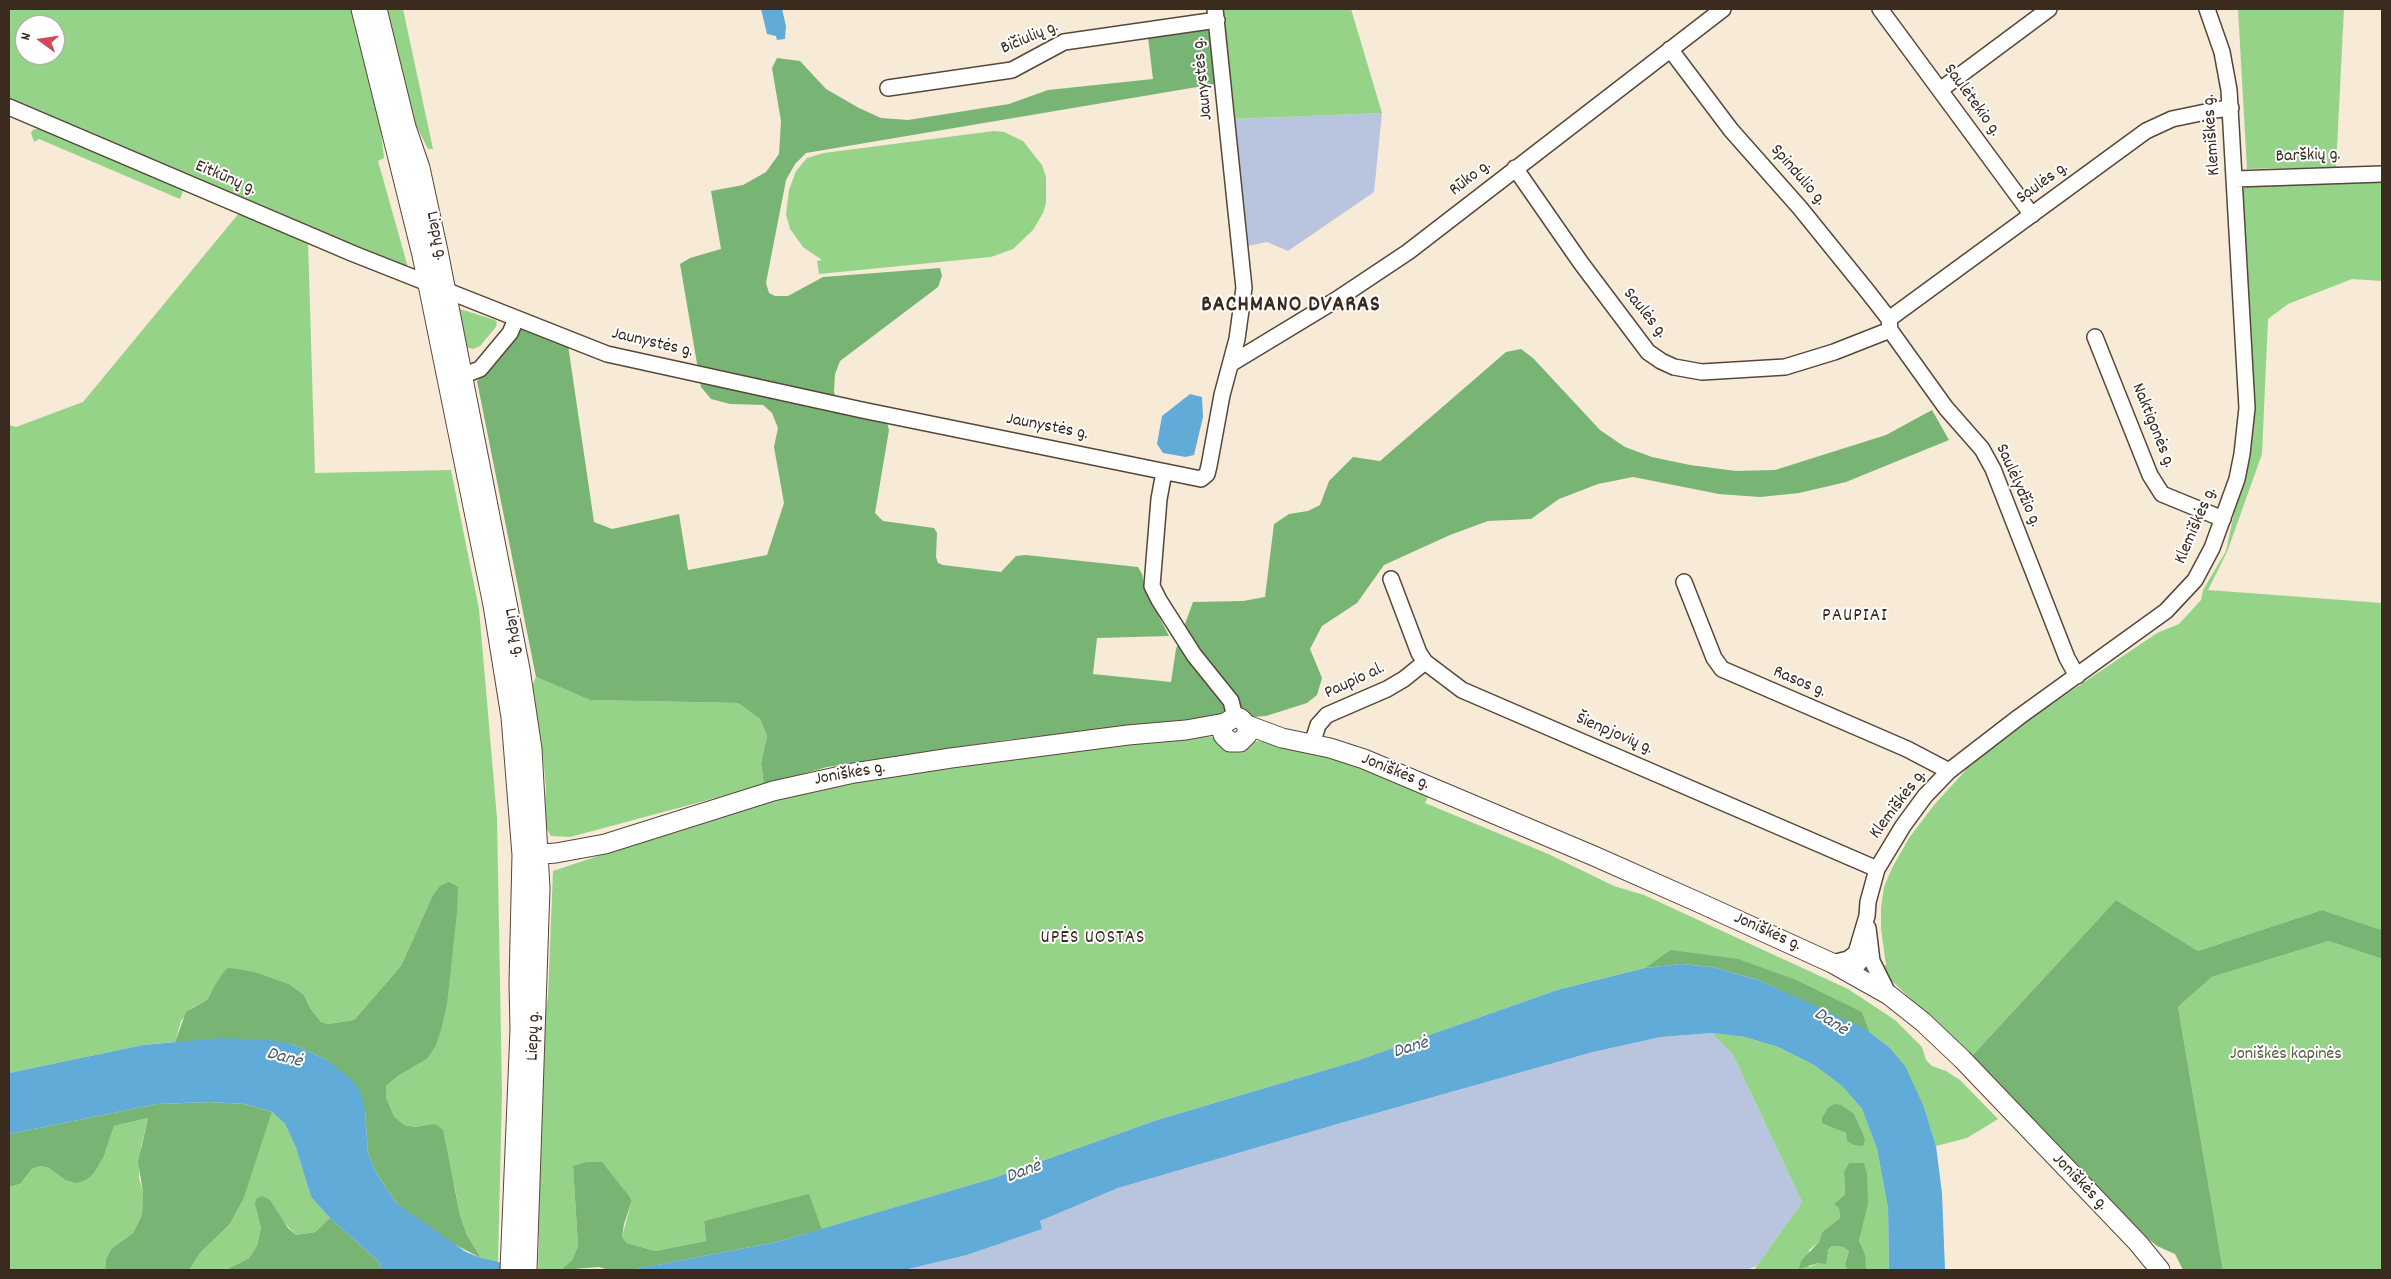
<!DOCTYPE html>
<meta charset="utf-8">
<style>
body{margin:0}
#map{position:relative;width:2391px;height:1279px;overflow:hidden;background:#f7ead7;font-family:Dekko,sans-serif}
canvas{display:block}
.frame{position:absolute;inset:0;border:10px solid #3b2a1e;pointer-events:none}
.north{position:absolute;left:15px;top:15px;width:50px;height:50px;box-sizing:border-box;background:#fff;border:1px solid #b1aaa5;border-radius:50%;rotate:284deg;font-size:14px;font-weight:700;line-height:20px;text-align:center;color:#3b2a1e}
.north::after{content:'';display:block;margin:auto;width:18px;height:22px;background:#d1495b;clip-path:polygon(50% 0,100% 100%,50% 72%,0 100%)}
</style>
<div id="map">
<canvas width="2391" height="1279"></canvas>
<div class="frame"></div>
<div class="north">N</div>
</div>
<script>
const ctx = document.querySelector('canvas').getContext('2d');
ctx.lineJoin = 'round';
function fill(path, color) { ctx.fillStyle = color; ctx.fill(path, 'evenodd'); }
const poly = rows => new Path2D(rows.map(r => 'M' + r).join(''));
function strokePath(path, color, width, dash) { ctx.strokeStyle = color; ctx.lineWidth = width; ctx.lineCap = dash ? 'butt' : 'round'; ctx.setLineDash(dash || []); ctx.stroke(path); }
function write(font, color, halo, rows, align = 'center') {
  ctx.font = font + ' Dekko,sans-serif'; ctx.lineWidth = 4; ctx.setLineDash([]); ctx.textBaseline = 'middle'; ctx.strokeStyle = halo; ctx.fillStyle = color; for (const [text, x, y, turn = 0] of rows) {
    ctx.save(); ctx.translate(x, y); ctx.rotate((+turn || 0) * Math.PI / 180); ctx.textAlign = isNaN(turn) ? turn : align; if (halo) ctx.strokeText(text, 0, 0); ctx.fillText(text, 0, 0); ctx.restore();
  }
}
fill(poly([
 [1382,113,1374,192,1288,251,1267,242,1248,246,1233,119],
 [1712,1033,1733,1055,1802,1202,1757,1266,1745,1270,904,1270,967,1255,1041,1229,1040,1221,1118,1188,1341,1123,1593,1052,1661,1037]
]), '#b9c5de');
fill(poly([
 [9,9,354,9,378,105,384,158,378,161,409,271,9,102],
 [25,25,55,25,55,55,25,55],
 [384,9,403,9,433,149,428,149,415,123,412,123],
 [1220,9,1351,9,1382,113,1233,119],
 [2238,9,2344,9,2336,167,2247,169],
 [39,128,184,188,180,199,39,139,34,142,31,133,33,130],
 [994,131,1004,132,1023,141,1042,165,1046,177,1046,203,1043,213,1033,230,1013,249,991,257,819,274,817,261,822,260,803,247,790,229,786,214,789,190,796,171,807,158,824,153],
 [2382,180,2382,281,2352,279,2288,304,2268,319,2262,454,2227,552,2208,590,2382,603,2382,930,2322,910,2198,951,2116,900,1971,1057,1891,980,1883,966,1886,965,1881,929,1881,908,1884,887,1892,868,1909,838,1934,805,1985,749,2157,633,2179,624,2201,600,2203,590,2226,551,2239,490,2253,374,2241,190,2252,183],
 [240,212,308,241,315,473,451,470,479,609,497,818,502,1093,498,1263,481,1258,467,1235,460,1215,455,1188,432,1124,415,1127,404,1125,394,1116,386,1097,386,1086,398,1076,427,1059,432,897,401,966,354,1020,328,1024,321,1022,310,1008,304,995,289,984,255,972,226,969,208,999,192,1008,181,1021,175,1042,143,1045,9,1073,9,425,16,427,83,402],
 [460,309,495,320,497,323,496,327,480,346,473,349,465,347,457,313],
 [536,677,590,700,738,703,760,719,767,736,761,763,764,785,570,837,551,836,544,824,546,788,543,756,531,688],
 [1203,736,1265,742,1314,750,1430,793,1425,803,1546,853,1614,886,1644,895,1848,989,1895,1020,1922,1047,1926,1060,1932,1066,1946,1071,1960,1080,1998,1119,1967,1138,1936,1146,1924,1107,1889,1047,1870,1033,1862,1012,1670,950,1645,968,1557,990,1356,1061,1157,1120,994,1178,822,1229,809,1195,704,1221,706,1241,655,1251,627,1243,622,1237,632,1199,573,1166,578,1246,572,1260,561,1270,538,1270,539,1236,535,1236,539,1048,548,997,553,871,724,814,810,788,1024,754],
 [2329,941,2382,959,2382,1270,2223,1270,2178,1007,2212,977],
 [1712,1033,1745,1037,1778,1047,1814,1065,1842,1086,1862,1109,1877,1149,1888,1208,1889,1270,1865,1270,1865,1254,1859,1242,1862,1223,1864,1164,1850,1163,1844,1172,1845,1194,1834,1204,1839,1208,1840,1218,1822,1232,1819,1242,1809,1250,1809,1267,1818,1263,1832,1246,1843,1247,1849,1251,1845,1262,1847,1270,1754,1270,1802,1202,1733,1055],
 [1854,1114,1865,1138,1848,1141,1846,1133,1836,1128],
 [272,1112,285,1124,296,1148,311,1197,330,1218,315,1232,296,1235,282,1220,255,1205,261,1228,257,1246,249,1258,226,1270,189,1270,200,1253,230,1224,244,1198],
 [148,1118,141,1146,139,1178,143,1192,142,1215,133,1233,111,1249,106,1259,105,1270,9,1270,9,1187,20,1184,32,1169,40,1166,49,1168,65,1180,104,1156,114,1126]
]), '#95d388');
fill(poly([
 [1206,27,1209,33,1215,84,806,153,795,164,786,180,766,283,769,293,775,296,788,296,823,277,940,268,942,276,938,287,840,361,835,374,834,392,840,412,848,416,887,423,889,430,875,513,883,521,934,528,937,533,936,557,938,563,943,565,1001,572,1016,556,1026,555,1138,567,1142,574,1145,590,1169,636,1097,638,1093,674,1171,682,1176,649,1193,602,1243,601,1265,597,1274,524,1289,514,1308,511,1320,505,1329,481,1353,457,1380,461,1506,352,1521,349,1533,358,1600,430,1625,447,1652,457,1690,465,1736,471,1775,470,1886,435,1932,410,1949,440,1846,482,1799,493,1760,497,1719,494,1633,477,1598,484,1559,499,1531,519,1488,521,1450,535,1384,565,1357,603,1322,626,1310,649,1322,678,1317,695,1307,703,1266,716,1133,726,1005,740,827,767,764,785,761,763,767,736,760,719,738,703,590,700,536,677,477,381,497,362,508,347,518,327,568,345,594,522,612,529,679,514,688,570,767,555,784,503,774,447,778,428,772,413,763,405,730,404,711,399,701,387,680,264,690,258,721,249,711,191,743,185,766,172,779,154,781,121,772,68,777,58,800,61,826,89,859,108,881,118,908,120,1009,104,1048,90,1153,79,1148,37],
 [449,882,458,887,457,912,447,1004,441,1030,436,1045,427,1059,398,1076,386,1086,386,1097,394,1116,404,1125,415,1127,432,1124,437,1125,443,1130,460,1215,467,1235,481,1258,444,1239,397,1204,376,1173,368,1153,365,1111,327,1060,292,1044,175,1042,186,1012,208,999,218,980,226,969,230,968,255,972,289,984,304,995,310,1008,321,1022,328,1024,354,1020,401,966,432,897,440,886],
 [2116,900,2198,951,2322,910,2382,930,2382,959,2329,941,2212,977,2178,1007,2223,1270,2183,1270,2175,1254,2157,1246,2141,1233,1971,1057],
 [1670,950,1738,959,1796,980,1862,1012,1870,1033,1758,980,1712,967,1680,964,1645,968],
 [210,1102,245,1104,272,1112,244,1198,230,1224,200,1253,189,1270,105,1270,106,1259,111,1249,133,1233,142,1215,143,1192,138,1162,148,1118,114,1126,104,1156,93,1174,86,1180,77,1183,65,1180,49,1168,40,1166,32,1169,20,1184,9,1187,9,1134,157,1104],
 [1835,1104,1841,1105,1854,1114,1865,1138,1863,1146,1854,1145,1847,1141,1846,1133,1822,1123,1822,1118,1828,1108],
 [587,1162,602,1162,632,1200,624,1224,622,1237,627,1243,655,1251,706,1241,704,1221,809,1194,822,1229,777,1242,631,1270,609,1270,599,1267,561,1270,572,1260,578,1246,573,1166],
 [1849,1163,1864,1163,1867,1174,1868,1203,1859,1241,1865,1254,1866,1269,1847,1270,1845,1263,1849,1251,1843,1247,1832,1246,1828,1250,1826,1264,1818,1263,1799,1269,1801,1261,1819,1242,1822,1232,1840,1218,1839,1208,1834,1204,1845,1194,1844,1172],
 [262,1196,270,1200,288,1228,296,1235,315,1232,330,1218,378,1261,382,1270,226,1270,249,1258,257,1246,261,1228,255,1205,256,1199]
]), '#78b574');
fill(poly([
 [761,9,782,9,786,26,785,39,777,40,776,36,767,34],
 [1190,394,1202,397,1203,417,1194,455,1186,457,1163,453,1157,444,1162,416],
 [1680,964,1712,967,1758,980,1865,1029,1889,1047,1905,1066,1924,1107,1936,1146,1942,1193,1945,1270,1889,1270,1888,1208,1877,1149,1862,1109,1842,1086,1814,1065,1778,1047,1745,1037,1712,1033,1661,1037,1593,1052,1341,1123,1118,1188,1040,1221,1042,1229,967,1255,904,1270,630,1270,777,1242,994,1178,1157,1120,1356,1061,1557,990,1645,968],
 [222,1038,269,1040,292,1044,327,1060,352,1080,361,1093,365,1111,368,1153,376,1173,397,1204,466,1252,481,1258,534,1270,382,1270,378,1261,330,1218,311,1197,296,1148,285,1124,272,1112,245,1104,210,1102,157,1104,9,1134,9,1073,143,1045]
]), '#61abd9');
const minor = poly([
 [1880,9,2032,215],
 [1670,49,1731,130,1800,208,1868,292,1889,319,1890,330,1946,408,1982,449,1993,469,2067,658,2077,676],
 [888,88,1012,70,1064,42,1217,20],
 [1940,90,2049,9],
 [9,107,354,254,607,354,862,410,1201,479,1207,474,1209,466,1222,395,1237,339,1244,288,1215,9],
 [1515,168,1581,263,1648,352,1661,361,1674,367,1702,372,1785,367,1834,352,1890,330],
 [2235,179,2382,174],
 [1889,319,2146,131,2172,119,2215,110,2231,108],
 [2095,337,2150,475,2162,494,2223,519],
 [1232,363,1336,300,1408,252,1723,9],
 [464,375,480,369,510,333,516,319],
 [1164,472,1159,499,1152,586,1159,600,1194,655,1231,701,1235,717],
 [1391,579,1419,653,1425,662,1462,690,1877,869],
 [1684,582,1714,658,1722,669,1907,749,1949,771],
 [1312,744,1318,725,1327,715,1387,689,1404,679,1425,662],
 [1868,928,1872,961,1889,995],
 [1832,963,1848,959,1856,953,1867,916,1868,902,1877,869,1903,826,1925,796,1949,771,2019,717,2166,611,2195,580,2212,548,2237,479,2242,454,2247,408,2229,90,2222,52,2207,9],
 [1851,973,1870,950]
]);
const major = poly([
 [361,9,422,255,493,605,511,717,522,855,519,983,520,1030,510,1270],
 [377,9,406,127,420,168,438,251,520,669,532,749,540,888,527,1270],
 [1247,725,1247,735,1240,742,1230,742,1223,735,1222,729,1225,723,1235,717,1240,718,1247,725,1282,738,1330,748,1364,759,1594,856,1700,903,1832,963,1889,995,1923,1022,1962,1059,2138,1243,2160,1270],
 [528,855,556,853,605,844,773,791,854,773,951,758,1128,735,1186,730,1225,723]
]);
strokePath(minor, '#57473a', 18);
strokePath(major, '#57473a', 21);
strokePath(minor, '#fff', 15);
strokePath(major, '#fff', 19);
write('18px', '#3b2a1e', '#fff', [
 ["Bičiulių g.",1030,39,-23],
 ["Jaunystės g.",1204,79,-96],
 ["Saulėtekio g.",1971,101,54],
 ["Klemiškės g.",2213,135,-94],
 ["Barškių g.",2308,157,-2],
 ["Spindulio g.",1797,176,49],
 ["Eitkūnų g.",225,179,23],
 ["Rūko g.",1471,179,-38],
 ["Saulės g.",2043,184,-36],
 ["Liepų g.",435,236,78],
 ["Saulės g.",1644,314,51],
 ["Jaunystės g.",652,344,13],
 ["Naktigonės g.",2152,426,68],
 ["Jaunystės g.",1047,428,11],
 ["Saulėlydžio g.",2017,486,66],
 ["Klemiškės g.",2197,526,-67],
 ["Liepų g.",513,633,79],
 ["Paupio al.",1355,682,-25],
 ["Rasos g.",1799,683,23],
 ["Šienpjovių g.",1614,735,23],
 ["Joniškės g.",1395,773,22],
 ["Joniškės g.",850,775,-10],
 ["Klemiškės g.",1899,805,-53],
 ["Joniškės g.",1767,933,24],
 ["Liepų g.",535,1036,-88],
 ["Joniškės g.",2079,1183,46]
]);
write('18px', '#565d3e', '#fff', [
 ["Joniškės kapinės",2286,1056]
]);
ctx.letterSpacing = '1px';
write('19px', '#3b2a1e', '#fff', [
 ["PAUPIAI",1855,617],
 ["UPĖS UOSTAS",1093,939]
]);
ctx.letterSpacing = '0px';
write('italic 19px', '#4a5e69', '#fff', [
 ["Danė",1830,1023,33],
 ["Danė",1411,1049,-17],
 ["Danė",284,1059,15],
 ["Danė",1024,1173,-21]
]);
ctx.letterSpacing = '1px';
write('bold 22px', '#3b2a1e', '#fff', [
 ["BACHMANO DVARAS",1291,307]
]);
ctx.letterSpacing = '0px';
</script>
